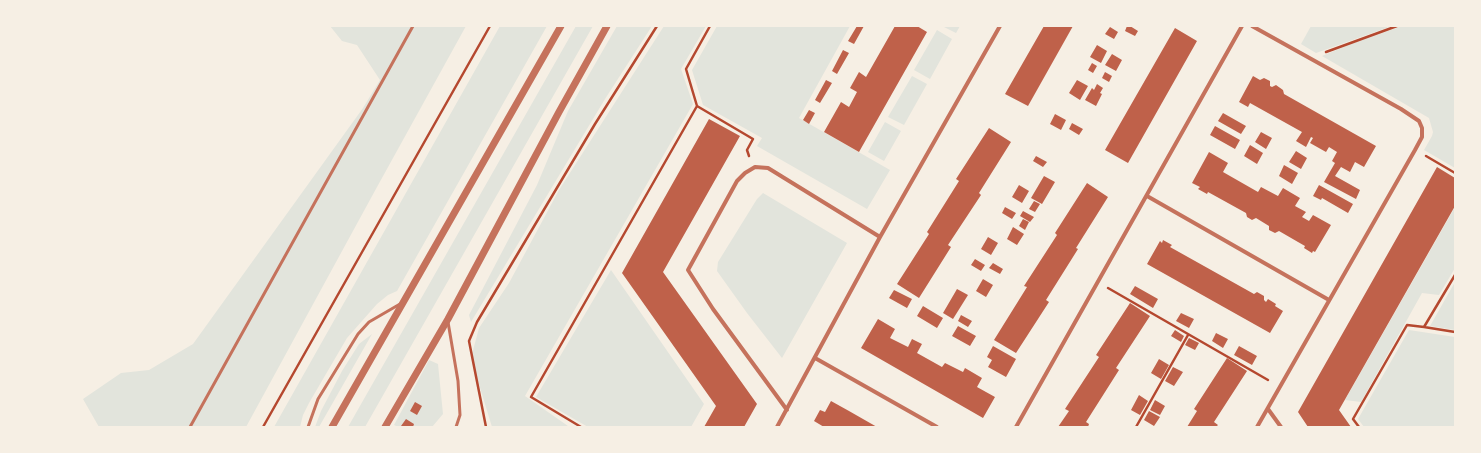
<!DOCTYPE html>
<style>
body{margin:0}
#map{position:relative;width:1481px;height:453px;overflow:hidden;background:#f6efe4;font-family:Rubik,sans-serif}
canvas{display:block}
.frame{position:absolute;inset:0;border:27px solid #f6efe4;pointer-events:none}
</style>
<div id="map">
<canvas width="1481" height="453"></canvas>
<div class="frame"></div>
</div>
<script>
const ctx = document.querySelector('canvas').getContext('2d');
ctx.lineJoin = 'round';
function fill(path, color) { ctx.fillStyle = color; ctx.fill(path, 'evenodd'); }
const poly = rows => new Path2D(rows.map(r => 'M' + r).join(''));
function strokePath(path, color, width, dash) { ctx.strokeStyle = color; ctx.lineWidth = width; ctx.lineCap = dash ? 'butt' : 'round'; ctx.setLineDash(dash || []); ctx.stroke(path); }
fill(poly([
 [330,26,466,26,377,187,246,427,99,427,83,399,121,373,149,370,193,344,363,108,380,80,357,45,342,41],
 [500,26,547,26,397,291,388,295,377,304,347,338,309,403,303,415,300,427,274,427],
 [576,26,593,26,365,427,348,427],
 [617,26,652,26,605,99,471,322,469,315,537,185,568,111],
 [664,26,706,26,681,69,693,104,525,396,568,426,561,427,492,427,471,358,479,328,509,283,559,190],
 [717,26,850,26,799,118,890,170,867,209,757,146,762,138,703,105,692,70],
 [942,26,960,26,956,33],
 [1311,26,1392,26,1316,53,1301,44],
 [1402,26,1455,26,1455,168,1424,150,1432,136,1433,132,1429,118,1322,56,1351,44],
 [937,30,952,39,930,79,914,70],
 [912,76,927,84,904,125,888,117],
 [885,122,901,131,884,161,868,152],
 [763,193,847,243,782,358,747,313,717,271,718,262,757,199],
 [1455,207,1455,268,1439,295,1422,293,1361,402,1345,400],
 [611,270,704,404,691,427,588,427,536,397],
 [1455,282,1455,330,1430,326],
 [1409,330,1455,337,1455,427,1364,427,1358,419],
 [372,334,319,427,315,427,321,411,342,371,359,344],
 [429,360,438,364,443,414,432,427,398,427,394,425]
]), '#e2e4dc');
fill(poly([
 [857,26,864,26,854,44,848,41],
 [895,26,917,26,927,32,859,152,824,132,841,102,849,107,857,92,850,88,859,72,866,77],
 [1044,26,1073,26,1028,106,1005,94],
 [1127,26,1130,26,1138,31,1135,36,1125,31],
 [1110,27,1118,32,1114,39,1105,34],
 [1175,28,1197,41,1128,163,1105,150],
 [1097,45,1107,51,1101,63,1090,57],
 [843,50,849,53,837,74,832,71],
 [1112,54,1122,60,1116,71,1105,65],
 [1092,63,1097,66,1093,73,1088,70],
 [1105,72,1112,76,1109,82,1102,78],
 [1253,76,1260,80,1264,78,1270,81,1270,86,1272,87,1276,85,1283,90,1284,94,1376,146,1364,167,1355,162,1350,172,1341,167,1335,176,1360,190,1356,199,1324,182,1335,163,1332,161,1337,152,1329,147,1326,152,1310,143,1313,138,1311,137,1306,147,1296,141,1302,132,1250,103,1248,107,1239,102],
 [826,80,832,83,820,103,815,100],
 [1077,80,1088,86,1080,100,1069,93],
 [1097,84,1103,88,1100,93,1102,94,1096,106,1085,100,1092,88,1094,90],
 [809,110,815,113,809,124,803,120],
 [1223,113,1246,126,1241,134,1218,121],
 [1055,114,1066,120,1061,130,1050,124],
 [709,119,740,136,663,272,757,404,744,427,704,427,716,406,622,273],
 [1072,123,1083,129,1079,135,1069,129],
 [1215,126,1240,140,1235,149,1210,135],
 [989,128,1011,142,979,193,981,195,948,245,951,247,919,298,897,284,929,234,927,232,959,181,956,179],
 [1261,132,1272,138,1266,149,1255,142],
 [1250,145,1263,153,1257,164,1244,156],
 [1296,151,1307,158,1301,169,1289,162],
 [1209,152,1228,163,1223,172,1258,192,1261,187,1278,196,1283,188,1300,198,1295,206,1306,212,1302,217,1309,221,1313,215,1331,225,1315,252,1313,251,1312,253,1304,248,1305,246,1298,242,1279,231,1275,233,1269,230,1269,226,1256,218,1252,220,1247,217,1246,213,1208,192,1207,194,1198,189,1200,187,1192,183],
 [1036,156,1047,162,1043,167,1033,161],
 [1284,165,1298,173,1292,184,1279,176],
 [1437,167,1455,178,1455,206,1339,410,1351,427,1308,427,1298,412],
 [1044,176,1055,182,1042,204,1031,198],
 [1087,183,1108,197,1076,248,1078,249,1046,300,1049,302,1016,353,994,340,1027,287,1024,286,1057,235,1055,233],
 [1019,185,1029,191,1022,203,1012,197],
 [1319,185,1353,204,1348,213,1322,198,1321,200,1313,196],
 [1034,201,1040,204,1035,212,1029,209],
 [1005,207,1016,213,1012,219,1002,213],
 [1023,211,1034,217,1030,222,1020,216],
 [1023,219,1029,222,1025,230,1019,226],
 [1013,227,1024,234,1017,245,1007,239],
 [988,237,998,243,991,255,981,249],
 [1163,240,1172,245,1170,247,1254,294,1257,292,1264,296,1264,300,1266,302,1268,299,1276,304,1275,306,1283,311,1270,333,1147,264,1160,241,1162,243],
 [975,259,985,265,981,271,971,265],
 [993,263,1003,269,1000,274,989,268],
 [983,279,993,285,986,297,976,291],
 [1135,286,1158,299,1153,308,1130,294],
 [957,289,968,295,953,319,943,313],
 [894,290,912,299,907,308,889,298],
 [1130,303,1150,316,1116,368,1119,370,1086,422,1089,424,1088,427,1058,427,1069,411,1065,409,1099,357,1096,355],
 [923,306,943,318,937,328,917,316],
 [1181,313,1194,319,1189,328,1176,321],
 [961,315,972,321,968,327,958,321],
 [878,319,895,329,890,338,908,347,912,339,922,344,917,353,942,367,945,363,963,372,965,368,982,378,977,387,995,397,983,418,861,348],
 [958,326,976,336,970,346,952,336],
 [1175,330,1184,336,1181,342,1171,336],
 [1216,333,1228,339,1223,348,1212,341],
 [1189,338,1199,343,1195,350,1185,345],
 [993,346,1016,359,1006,377,988,367,992,360,987,357],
 [1239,346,1257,356,1252,365,1234,355],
 [1227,358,1247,371,1214,422,1218,425,1216,427,1187,427,1197,411,1194,409],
 [1159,359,1169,365,1161,379,1151,373],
 [1173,367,1183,372,1174,386,1165,381],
 [1139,395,1148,401,1140,415,1131,410],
 [1155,400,1165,406,1160,415,1150,410],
 [831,401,849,411,877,427,824,427,814,421,820,410,825,412],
 [415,402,422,406,417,415,410,411],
 [1149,411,1160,417,1154,426,1144,420],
 [406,419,414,424,413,427,401,426]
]), '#bf614a');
strokePath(poly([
 [710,26,686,69,697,106,753,139,747,150,749,156],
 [1326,52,1397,26],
 [1426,156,1455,173],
 [1108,288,1268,380],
 [1424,327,1455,332],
 [263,427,490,26],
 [486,427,469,341,477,322,595,124,657,26],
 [581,427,531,397,697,106],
 [1136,427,1188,335],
 [1359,427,1353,419,1407,325,1424,327,1455,275]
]), '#b5482f', 2.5);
strokePath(poly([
 [448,322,458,381,460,415,456,427],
 [190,427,413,26],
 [308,427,318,399,358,334,369,322,400,304]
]), '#c5725c', 3);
strokePath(poly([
 [1252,26,1401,109,1419,121,1422,128,1422,137,1415,150,1257,427],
 [1147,196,1329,300],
 [815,358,937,427],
 [1268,409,1281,427],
 [787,410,713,309,688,270,737,181,745,173,755,167,768,168,880,237],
 [777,427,880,237,1000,26],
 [1016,427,1242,26]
]), '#c5725c', 4);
strokePath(poly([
 [332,427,561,26],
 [385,427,448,319,559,112,607,26]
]), '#c5725c', 7);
</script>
